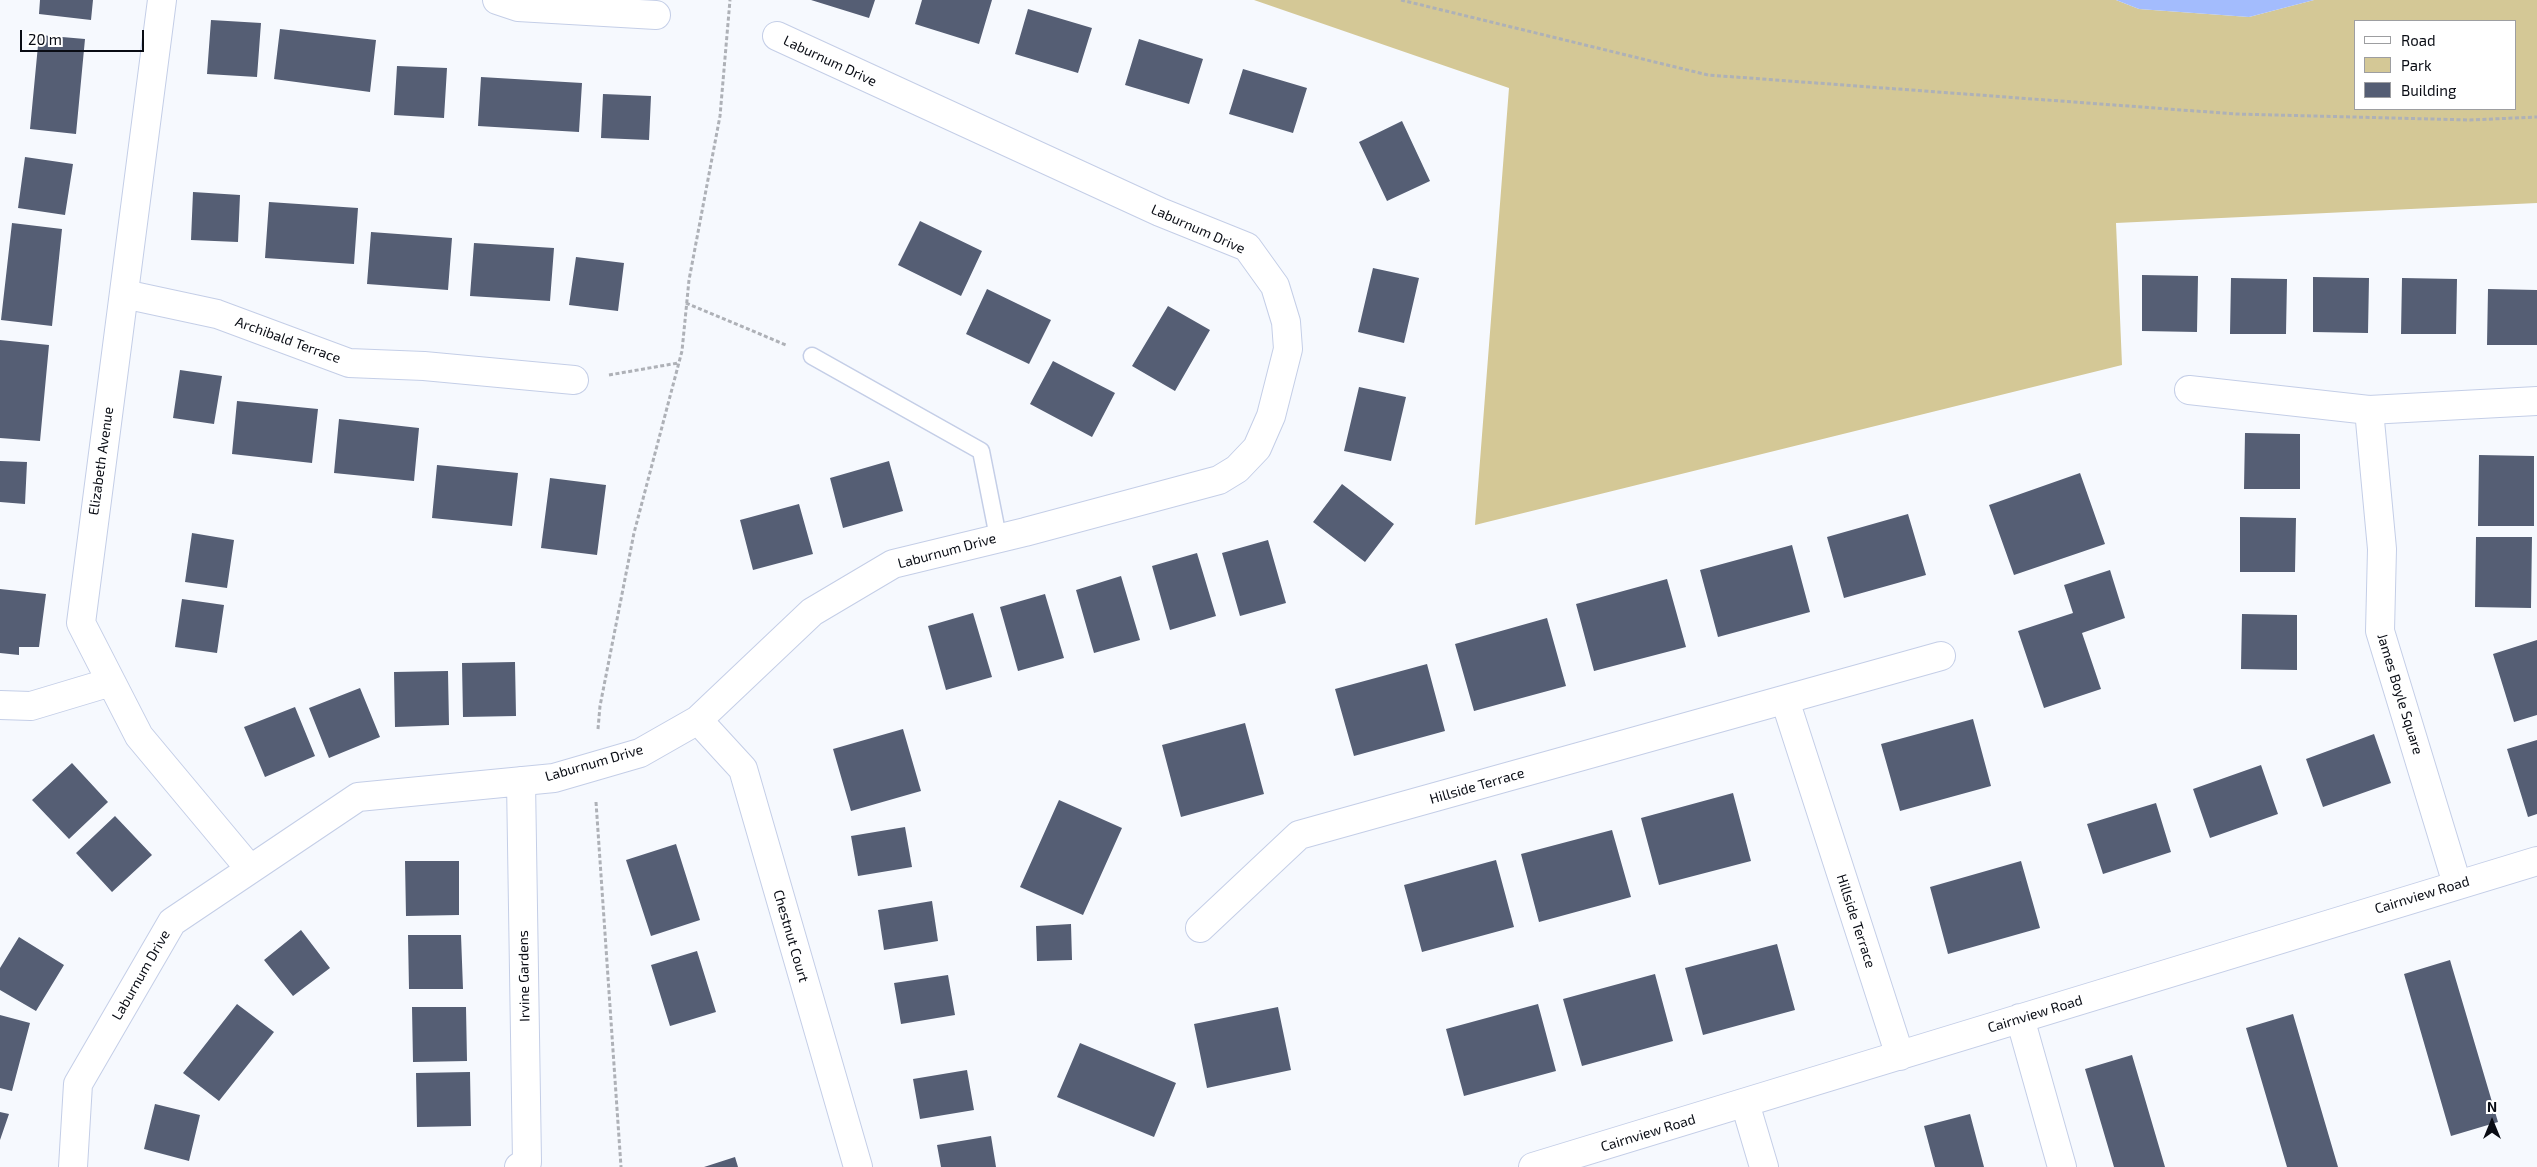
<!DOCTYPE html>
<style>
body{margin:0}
#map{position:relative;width:2537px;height:1167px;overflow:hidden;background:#f6f9fe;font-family:"Exo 2",sans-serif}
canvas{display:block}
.legend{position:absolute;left:2354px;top:20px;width:162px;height:90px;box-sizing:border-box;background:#fff;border:1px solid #9d9ea1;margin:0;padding:6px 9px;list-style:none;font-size:15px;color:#090c14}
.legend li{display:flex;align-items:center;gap:10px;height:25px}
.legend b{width:25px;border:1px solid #9d9ea1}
.north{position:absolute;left:2467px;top:1097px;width:50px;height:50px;-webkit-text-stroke:4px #fff;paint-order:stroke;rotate:0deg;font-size:14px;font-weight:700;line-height:20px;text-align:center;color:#090c14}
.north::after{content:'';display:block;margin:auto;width:18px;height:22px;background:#090c14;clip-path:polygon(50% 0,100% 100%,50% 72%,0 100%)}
.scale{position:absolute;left:20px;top:30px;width:124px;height:22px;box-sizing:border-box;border:2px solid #090c14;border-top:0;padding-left:6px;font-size:15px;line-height:18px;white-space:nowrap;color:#090c14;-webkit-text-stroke:4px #fff;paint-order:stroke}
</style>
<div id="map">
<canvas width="2537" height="1167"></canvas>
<ul class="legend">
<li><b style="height:6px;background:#fff"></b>Road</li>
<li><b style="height:14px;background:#d4c896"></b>Park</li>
<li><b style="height:14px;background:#555e74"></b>Building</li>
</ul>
<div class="north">N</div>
<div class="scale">20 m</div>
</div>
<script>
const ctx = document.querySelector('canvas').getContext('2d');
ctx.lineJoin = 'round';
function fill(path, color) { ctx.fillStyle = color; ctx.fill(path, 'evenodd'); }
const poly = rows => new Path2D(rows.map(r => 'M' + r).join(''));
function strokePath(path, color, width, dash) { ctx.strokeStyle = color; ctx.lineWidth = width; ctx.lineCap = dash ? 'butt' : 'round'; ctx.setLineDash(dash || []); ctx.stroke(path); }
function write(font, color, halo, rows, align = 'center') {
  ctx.font = font + ' "Exo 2",sans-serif'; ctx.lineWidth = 4.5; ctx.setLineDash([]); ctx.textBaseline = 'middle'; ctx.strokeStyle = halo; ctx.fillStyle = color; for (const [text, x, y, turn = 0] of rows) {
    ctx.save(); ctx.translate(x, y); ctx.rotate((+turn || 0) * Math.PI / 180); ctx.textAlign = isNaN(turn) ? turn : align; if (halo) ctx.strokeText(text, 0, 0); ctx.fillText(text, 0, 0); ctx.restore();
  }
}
fill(poly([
 [1254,0,2116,0,2139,9,2249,17,2314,0,2537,0,2537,203,2116,223,2122,365,1475,525,1509,88],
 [2356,21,2516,21,2516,109,2356,109]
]), '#d4c896');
fill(poly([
 [2116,0,2314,0,2249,17,2139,9]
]), '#a3bcfd');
fill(poly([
 [40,0,93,0,91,20,39,14],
 [811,0,875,0,869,18],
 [922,0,992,0,979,44,915,24],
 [1028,9,1092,28,1078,73,1015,54],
 [211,20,261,23,257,77,207,74],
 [280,29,376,40,370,92,274,79],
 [39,35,85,39,76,134,30,129],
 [1139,39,1203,59,1189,104,1125,85],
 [397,66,447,68,444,118,394,115],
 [1243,69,1307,88,1293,133,1229,114],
 [481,77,582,83,579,132,478,126],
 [603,94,651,96,649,140,601,138],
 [1402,121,1430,181,1387,201,1359,142],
 [25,157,73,164,65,215,18,208],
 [193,192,240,195,238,242,191,240],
 [269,202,358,208,354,264,265,258],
 [920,221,982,251,961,296,898,265],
 [12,223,62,229,52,326,1,320],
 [371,232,452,238,448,290,367,284],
 [474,243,554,248,550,301,470,296],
 [576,257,624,263,618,311,569,305],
 [1373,268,1419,278,1404,343,1358,332],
 [2142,275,2198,276,2197,332,2142,331],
 [2313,277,2369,278,2368,333,2313,332],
 [2231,278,2287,279,2286,334,2230,334],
 [2402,278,2457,279,2456,334,2401,334],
 [987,289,1051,320,1029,364,966,334],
 [2488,289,2537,290,2537,345,2487,345],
 [1168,306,1210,330,1175,391,1132,366],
 [0,340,49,345,40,441,0,438],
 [1053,361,1115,393,1092,437,1030,404],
 [180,370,222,376,214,424,173,418],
 [1359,387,1406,397,1391,461,1344,451],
 [237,401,318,409,312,463,232,454],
 [339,419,419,428,414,481,334,473],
 [2245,433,2300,434,2300,489,2244,489],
 [2479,455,2534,456,2534,526,2478,526],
 [0,461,27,462,25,504,0,502],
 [889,461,903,511,843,528,830,478],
 [437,465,518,473,512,526,432,518],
 [2080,473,2105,544,2014,575,1989,505],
 [550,478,606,485,597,555,541,548],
 [1342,484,1394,524,1365,562,1313,522],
 [799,504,813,554,753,570,740,520],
 [1908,514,1926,575,1844,598,1827,537],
 [2240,517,2296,518,2295,572,2240,572],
 [192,533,234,540,227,588,185,582],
 [2476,537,2532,537,2531,608,2475,607],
 [1268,540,1286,603,1240,616,1222,553],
 [1792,545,1810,612,1718,637,1700,570],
 [1197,553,1216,616,1170,630,1152,566],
 [2110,570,2125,618,2082,633,2101,689,2044,708,2018,631,2073,613,2064,585],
 [1121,576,1140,640,1094,653,1076,590],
 [1667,579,1686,647,1594,671,1576,604],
 [0,589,46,594,39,647,19,647,19,655,0,653],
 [1045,594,1064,658,1018,671,1000,607],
 [182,599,224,605,217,653,175,647],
 [973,613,992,677,946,690,928,626],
 [2242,614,2297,615,2297,670,2241,669],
 [1547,618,1566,686,1474,711,1455,644],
 [2537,640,2537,715,2514,722,2493,654],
 [515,662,516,716,463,717,462,663],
 [1427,664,1445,731,1354,756,1335,689],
 [448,671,449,725,395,727,394,672],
 [360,688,380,737,329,758,309,708],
 [295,707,315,756,265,777,244,727],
 [1973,719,1991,786,1900,811,1881,744],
 [1245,723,1264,794,1181,817,1162,745],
 [903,729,921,791,851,811,833,749],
 [2374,734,2391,783,2323,807,2306,759],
 [2537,740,2537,814,2528,817,2507,749],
 [72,763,108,802,69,839,32,800],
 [2261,765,2278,814,2210,838,2193,789],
 [1733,793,1751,861,1659,885,1641,818],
 [1059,800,1122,828,1083,915,1020,887],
 [2156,803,2171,852,2103,874,2087,824],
 [115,816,152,855,112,892,76,853],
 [905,827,912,867,858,876,851,836],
 [1612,830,1631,897,1539,922,1521,854],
 [676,844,700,920,651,936,626,860],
 [1496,860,1514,927,1422,952,1404,885],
 [405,861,459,861,459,915,406,916],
 [2021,861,2040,928,1948,954,1930,887],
 [932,901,938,941,884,950,878,910],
 [1071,924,1072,960,1037,961,1036,926],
 [301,930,330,968,293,996,264,960],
 [408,935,461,935,463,989,409,989],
 [19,937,64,965,36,1011,0,990,0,968],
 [1777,944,1795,1010,1703,1035,1685,968],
 [697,951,716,1012,670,1026,651,965],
 [2450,960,2498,1122,2451,1136,2404,974],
 [1655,974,1673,1041,1582,1066,1563,999],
 [948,975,955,1015,901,1024,894,983],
 [237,1004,274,1032,219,1101,183,1073],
 [1538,1004,1556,1071,1464,1096,1446,1029],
 [412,1007,466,1007,467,1061,413,1062],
 [1278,1007,1291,1070,1207,1088,1194,1024],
 [2293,1014,2338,1167,2287,1167,2246,1028],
 [0,1015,30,1023,12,1091,0,1088],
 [1080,1043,1176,1083,1154,1137,1057,1097],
 [2132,1055,2165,1167,2114,1167,2085,1069],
 [967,1070,974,1110,920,1119,913,1079],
 [470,1072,471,1126,417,1127,416,1073],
 [155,1104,200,1115,189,1161,144,1149],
 [0,1112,9,1114,0,1140],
 [1970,1114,1984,1167,1935,1167,1924,1126],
 [991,1136,996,1167,941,1167,937,1145],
 [735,1157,738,1167,704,1167]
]), '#555e74');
const lane = poly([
 [812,356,981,451,998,537]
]);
const street = poly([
 [162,0,81,623,139,736,250,869],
 [497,0,518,7,656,15],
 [124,294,217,314,349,363,424,366,574,380],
 [2189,390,2369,410,2537,401],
 [2369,410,2382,549,2380,631,2457,884],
 [1785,700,1900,1056],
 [0,705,31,706,111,682],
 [698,720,743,769,858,1167],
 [1200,928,1299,835,1941,656],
 [2020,1018,2062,1167],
 [1745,1103,1764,1167],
 [73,1167,78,1084,172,922,358,797,554,778,640,753,698,720,812,612,893,564,1025,532,1219,480,1237,469,1257,448,1271,416,1288,349,1286,322,1275,286,1247,247,1160,212,777,36],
 [519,1167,527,1162,521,781],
 [1533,1167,2537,861]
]);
strokePath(lane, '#c4cee7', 19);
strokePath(street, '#c4cee7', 30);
strokePath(poly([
 [1401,0,1708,75,2236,114,2470,120,2537,117],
 [686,303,786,345],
 [609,375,678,363],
 [598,729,600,706,634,533,682,351,689,280,720,116,730,0],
 [596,802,621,1167]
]), '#aeb1b7', 3, [4, 2.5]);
strokePath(lane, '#fff', 16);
strokePath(street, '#fff', 28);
write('14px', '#090c14', '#fff', [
 ["Laburnum Drive",830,61,25],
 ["Laburnum Drive",1198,229,24],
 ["Archibald Terrace",288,340,20],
 ["Elizabeth Avenue",101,461,-82],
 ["Laburnum Drive",947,551,-15],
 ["James Boyle Square",2400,694,73],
 ["Laburnum Drive",594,763,-16],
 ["Hillside Terrace",1477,786,-16],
 ["Cairnview Road",2422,895,-17],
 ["Hillside Terrace",1856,921,72],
 ["Chestnut Court",791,936,74],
 ["Laburnum Drive",141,975,-60],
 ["Irvine Gardens",524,976,-91],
 ["Cairnview Road",2035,1014,-17],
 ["Cairnview Road",1648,1133,-17]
]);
</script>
